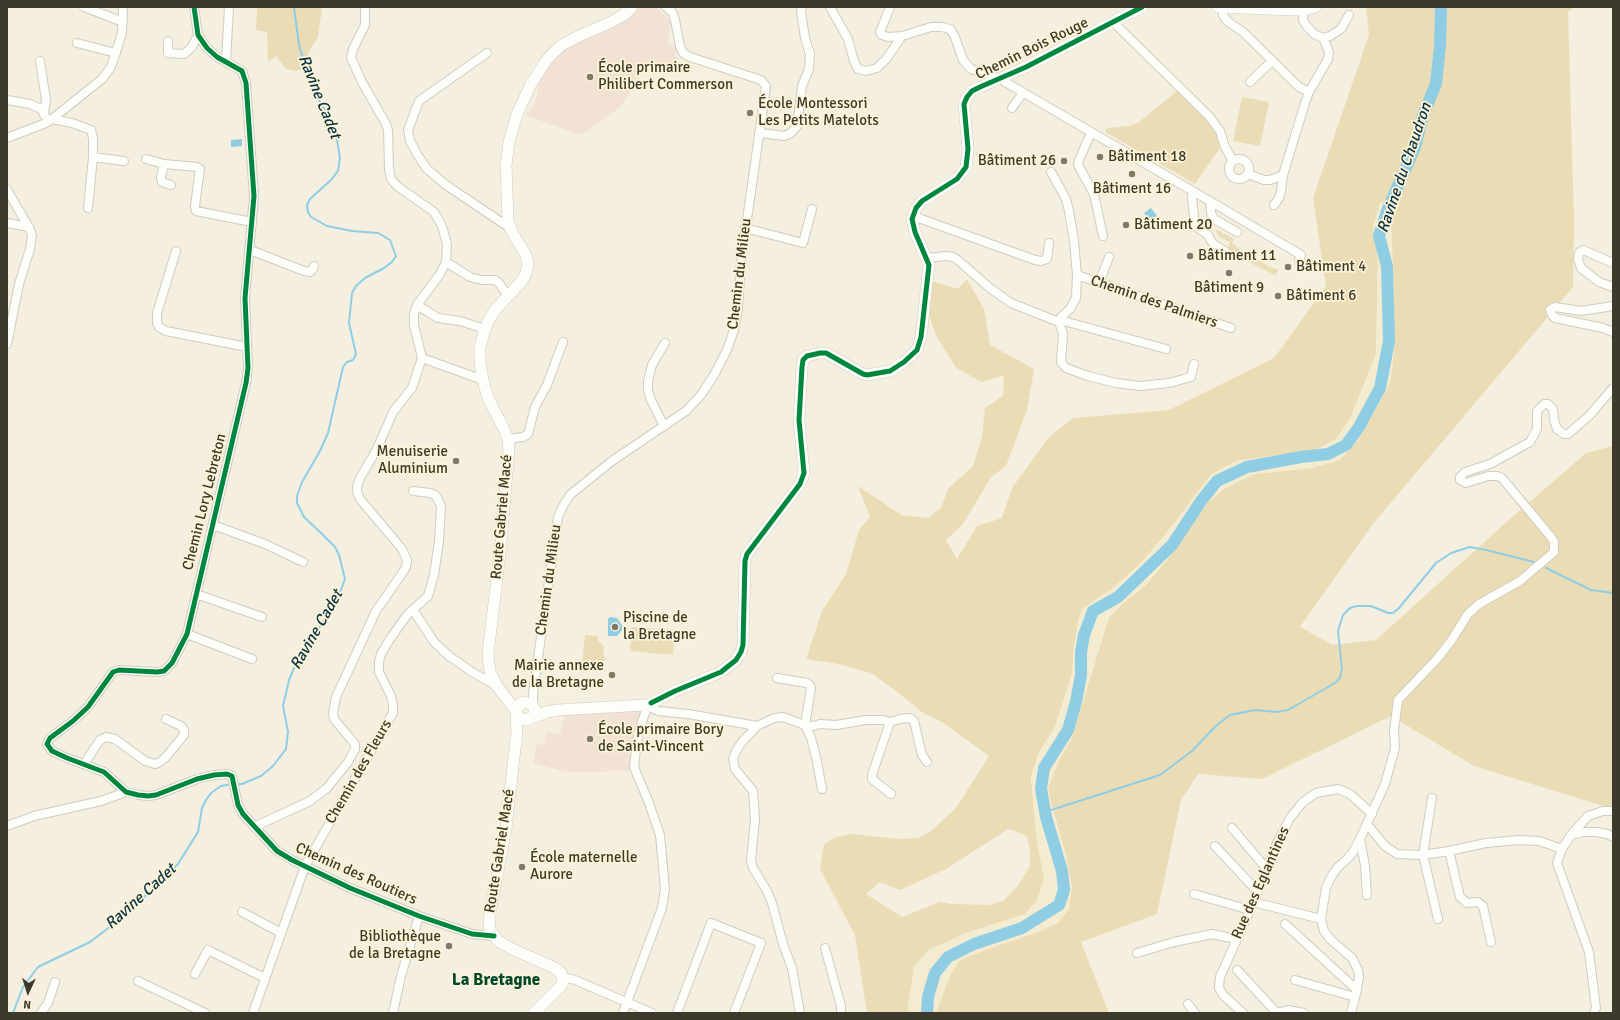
<!DOCTYPE html>
<meta charset="utf-8">
<style>
body{margin:0}
#map{position:relative;width:1620px;height:1020px;overflow:hidden;background:#f4efdf;font-family:Signika,sans-serif}
canvas{display:block}
.frame{position:absolute;inset:0;border:8px solid #3e3a2b;pointer-events:none}
.north{position:absolute;left:8px;top:972px;width:40px;height:40px;-webkit-text-stroke:3px #fdf3d6;paint-order:stroke;rotate:184deg;font-size:11px;font-weight:700;line-height:16px;text-align:center;color:#3e3a2b}
.north::after{content:'';display:block;margin:auto;width:14px;height:18px;background:#3e3a2b;clip-path:polygon(50% 0,100% 100%,50% 72%,0 100%)}
</style>
<div id="map">
<canvas width="1620" height="1020"></canvas>
<div class="frame"></div>
<div class="north">N</div>
</div>
<script>
const ctx = document.querySelector('canvas').getContext('2d');
ctx.lineJoin = 'round';
function fill(path, color) { ctx.fillStyle = color; ctx.fill(path, 'evenodd'); }
const poly = rows => new Path2D(rows.map(r => 'M' + r).join(''));
function strokePath(path, color, width, dash) { ctx.strokeStyle = color; ctx.lineWidth = width; ctx.lineCap = dash ? 'butt' : 'round'; ctx.setLineDash(dash || []); ctx.stroke(path); }
function write(font, color, halo, rows, align = 'center') {
  ctx.font = font + ' Signika,sans-serif'; ctx.lineWidth = 3.5; ctx.setLineDash([]); ctx.textBaseline = 'middle'; ctx.strokeStyle = halo; ctx.fillStyle = color; for (const [text, x, y, turn = 0] of rows) {
    ctx.save(); ctx.translate(x, y); ctx.rotate((+turn || 0) * Math.PI / 180); ctx.textAlign = isNaN(turn) ? turn : align; if (halo) ctx.strokeText(text, 0, 0); ctx.fillText(text, 0, 0); ctx.restore();
  }
}
fill(poly([
 [638,7,655,7,671,20,668,44,677,47,675,56,679,58,674,68,651,60,620,107,581,135,525,115,532,109,538,94,537,85,545,69,567,47,624,21,636,12],
 [747,108,754,109,753,116,750,116,750,119,746,119],
 [639,710,642,715,632,760,630,763,629,766,632,771,566,772,533,763,537,744,544,745,547,731,560,734,565,712,578,715,579,712,626,712]
]), '#f1e2d4');
fill(poly([
 [257,7,322,7,318,37,308,53,311,68,294,71,285,68,276,56,268,62,267,32,256,30],
 [1366,7,1574,7,1568,12,1574,220,1573,287,1372,525,1300,627,1333,645,1376,640,1501,527,1586,453,1613,446,1613,809,1474,766,1391,716,1262,779,1198,774,1181,800,1157,914,1081,942,1109,1013,936,1013,951,973,960,960,987,949,1041,931,1057,823,1051,804,1048,787,1060,758,1071,740,1109,617,1123,603,1145,586,1167,560,1190,526,1207,503,1224,489,1254,474,1312,468,1359,439,1390,383,1394,353,1391,220,1397,204,1373,227,1378,259,1376,354,1350,419,1336,439,1316,450,1236,461,1211,475,1164,536,1140,564,1112,589,1082,609,1074,645,1072,674,1055,727,1039,752,1031,777,1036,833,1044,879,1037,900,1025,914,964,934,929,950,914,967,908,1006,909,1013,867,1013,855,935,820,869,824,844,836,837,851,834,899,839,919,838,931,831,956,808,989,756,942,722,923,713,900,694,871,673,839,664,806,659,822,611,846,574,859,530,870,517,858,486,901,515,928,518,941,508,948,489,973,466,982,437,985,408,1003,396,1004,375,982,382,956,368,937,337,927,311,929,280,958,289,967,279,984,309,990,345,1034,369,1027,410,1006,466,991,477,963,524,946,540,957,559,977,526,1002,518,1012,488,1048,438,1073,418,1169,410,1274,358,1326,286,1313,198,1369,35],
 [1008,829,1027,836,1030,850,1030,866,1017,887,1003,901,990,905,952,904,940,902,902,917,866,894,880,882,900,890,946,869],
 [1177,91,1212,126,1217,135,1220,148,1195,184,1105,132,1107,128,1129,126,1138,123],
 [1242,97,1269,102,1260,146,1233,141],
 [1215,229,1234,239,1232,243,1239,249,1270,267,1279,270,1275,275,1227,251,1230,242,1219,237],
 [632,627,675,630,673,655,630,651],
 [585,635,598,636,598,640,604,647,603,654,606,659,597,666,582,665]
]), '#eaddb5');
fill(poly([
 [1391,200,1397,204,1391,220,1394,285,1394,353,1390,383,1359,439,1340,460,1312,468,1254,474,1224,489,1207,503,1190,526,1167,560,1145,586,1123,603,1109,617,1071,740,1060,758,1048,787,1051,804,1066,854,1072,886,1069,909,1058,923,1041,931,987,949,960,960,951,973,936,1013,909,1013,908,1006,914,967,929,950,964,934,1025,914,1038,900,1044,879,1036,834,1031,777,1039,752,1055,727,1072,674,1078,620,1082,609,1112,589,1140,564,1164,536,1211,475,1236,461,1316,450,1336,439,1350,419,1376,354,1378,259,1373,227,1380,203]
]), '#f4ecd0');
fill(poly([
 [242,139,242,146,231,147,231,140],
 [1151,208,1157,216,1150,221,1144,213],
 [610,617,617,618,622,625,622,630,617,636,608,636,608,619]
]), '#8fcde5');
strokePath(poly([
 [1546,568,1591,590,1613,593],
 [236,784,242,784,261,776,273,766,286,749,288,732,283,706,289,680,294,668,305,648,335,605,345,579,339,555,335,547,322,534,304,517,297,503,297,496,302,482,320,451,328,433,343,367,347,362,353,360,356,354,349,323,352,293,356,286,365,278,384,268,392,262,396,256,390,240,378,233,352,231,327,226,311,217,308,212,307,205,310,199,331,180,338,171,340,158,335,128,314,91,306,68,299,45,294,7],
 [1045,812,1160,775,1192,751,1216,726,1230,715,1255,710,1277,712,1288,710,1335,683,1340,678,1342,669,1338,631,1343,615,1350,608,1357,606,1371,606,1388,613,1393,613,1399,608,1436,563,1451,553,1470,547,1486,550,1534,562],
 [13,1013,23,987,38,967,90,942,111,926,140,901,178,864,198,832,202,808,206,800,211,793,221,786,232,784]
]), '#8fcde5', 2);
strokePath(poly([
 [927,1013,928,997,935,973,948,957,974,944,1022,928,1059,905,1064,890,1062,871,1046,817,1041,789,1044,768,1068,730,1076,702,1081,675,1081,652,1084,635,1093,611,1118,597,1172,545,1201,501,1217,481,1247,467,1301,457,1328,454,1346,445,1359,427,1380,388,1389,341,1387,266,1379,236,1387,211,1415,147,1423,115,1436,84,1440,46,1441,7]
]), '#8fcde5', 12);
const street = poly([
 [84,7,123,22],
 [194,7,198,35,207,48,217,57,242,71,246,83,254,196,245,298,248,368,246,383,187,634,172,663,164,671,157,672,119,670,113,672,88,707,73,721,50,738,47,744,52,751,67,758,104,772,126,792,138,795,148,796,156,795,197,779,214,775,227,774,232,776,238,805,243,814,277,851,292,860,350,888,419,916,472,934,494,936],
 [830,7,848,39,854,61,858,69,866,71,877,68,887,58,902,36,931,27,942,27,950,29,955,37,963,60,971,69,1000,79,1220,207,1301,255,1299,260],
 [890,7,880,32,882,35,888,37,902,36],
 [1222,7,1223,15,1227,21,1243,32,1299,87,1309,92],
 [1113,22,1209,116,1220,131,1225,147,1233,161],
 [1323,38,1330,36,1341,29,1349,15],
 [168,41,168,53,184,54,192,47,198,35],
 [77,43,116,53],
 [487,53,419,101,408,130,410,141,417,154,427,169,446,185,510,228],
 [40,61,46,100,44,113],
 [226,61,229,7],
 [1250,82,1272,61],
 [7,100,30,104,41,109,45,116],
 [1012,108,1023,93],
 [52,119,72,123,91,130,93,138,93,157,88,208],
 [759,133,785,136,791,133,797,126,802,86,809,69,810,54,805,38,801,12,802,7],
 [1091,133,1079,160,1078,165,1094,194,1103,236],
 [7,138,46,123,52,119,102,79,111,67,117,49,122,33,123,7],
 [93,157,124,161],
 [146,159,164,164,197,167,200,169,195,206,196,211,252,222],
 '1229 169a10 10 0 1 1 20 0a10 10 0 1 1-20 0Z',
 [164,164,161,177,162,182,171,185],
 [1051,172,1066,199,1069,211,1074,241,1077,275,1076,298,1070,309,1061,317,1059,322],
 [1248,174,1264,180,1270,180,1283,175],
 [7,190,30,229,32,236,30,249,19,284,7,344],
 [1193,192,1192,198,1195,226,1208,235,1213,244,1226,252],
 [1210,201,1211,213,1214,219,1237,232],
 [1274,205,1279,198,1281,192,1283,175,1305,103,1309,92,1328,59,1329,52,1323,38,1314,34,1306,25,1303,20,1304,10],
 [913,216,1035,260,1041,261,1047,259,1049,243],
 [7,223,29,227],
 [745,228,803,243,812,209],
 [250,250,304,271,310,272,313,269,314,266],
 [176,251,157,313,157,323,159,327,166,331,247,347],
 [927,258,947,256,953,257,959,261,991,289,1011,303,1059,322],
 [446,262,470,277,481,280,495,280,499,283,508,296],
 [1613,263,1583,250,1579,253,1578,259,1581,268,1599,282,1613,287],
 [1077,275,1231,328],
 [1099,283,1109,257],
 [417,305,438,318,460,321,485,329],
 [1613,306,1581,311,1555,307,1550,310,1552,315,1555,318,1603,328,1613,332],
 [1060,320,1166,349],
 [1059,322,1063,334,1061,362,1066,368,1088,376,1116,383,1140,386,1169,383,1191,377,1194,364],
 [422,358,483,380],
 [664,426,651,400,648,390,648,381,652,365,665,343],
 [508,439,523,437,528,434,535,407,547,385,563,342],
 [213,525,265,544,303,562],
 [196,594,262,617],
 [413,610,434,642,449,656,472,672,497,686],
 [187,634,252,659],
 [777,678,807,683,810,685,811,688,805,725,811,738,816,757,822,789],
 [533,705,533,693,558,517,564,504,571,494,612,461,686,411,701,395,714,375,727,350,734,330,738,308,741,262,766,86,761,80,690,57,683,53,680,46,675,20,672,12,666,7],
 [650,707,658,711,688,714,757,726,774,718,783,717,805,725,813,726,820,724,836,725,866,720,883,720,890,722,872,775,872,779,891,794],
 [890,722,900,719,910,718,914,721,922,755,927,762],
 [757,726,742,742,736,751,733,759,735,769,753,791,755,820,751,860,753,868,767,891,772,903,783,944,792,968,800,1013],
 [84,764,100,740,106,737,115,739,145,761,155,764,160,762,165,758,184,735,184,730,181,726,166,719],
 [1432,798,1423,855,1438,919],
 [1367,824,1385,846,1397,854,1423,855,1449,851,1486,843,1519,840,1539,841,1562,849],
 [7,826,34,816,101,801,126,792],
 [254,827,310,801,327,788,348,762,355,749,355,744,334,719,333,713,336,697,376,611,401,575,406,567,407,560,402,549,360,499,357,492,357,487,360,478,377,449,393,412,412,388,422,358,414,325,414,314,417,305,440,274,446,262,447,244,442,226,434,212,397,186,391,179,389,169,388,130,386,124,362,82,351,58,353,49,365,25,365,7],
 [1232,828,1266,868],
 [1571,835,1583,832,1597,832,1607,834,1613,837],
 [1360,839,1365,866,1367,895],
 [1215,846,1257,891],
 [1449,851,1460,897,1467,903,1478,902,1483,906,1491,942],
 [1194,894,1250,910],
 [1253,902,1321,919],
 [242,912,281,933],
 [1285,924,1357,990],
 [825,948,841,1006,841,1013],
 [1137,953,1174,942,1212,934,1236,939],
 [1237,970,1277,1013],
 [195,974,208,950,265,978],
 [563,977,575,980,652,1013],
 [1295,980,1355,997],
 [138,981,205,1013],
 [1188,1004,1195,1013],
 [41,1013,48,1003,55,982],
 [253,1013,305,866,393,713,393,705,391,696,379,672,379,662,381,654,390,639,407,615,428,596,434,575,439,541,441,507,438,499,435,495,430,493,413,491],
 [393,1013,401,976,419,916],
 [623,1013,662,908,665,889,660,835,649,803,634,767,638,734,647,707],
 [677,1013,711,923,761,943,734,1013],
 [1243,1013,1223,995,1219,988,1220,977,1250,910,1276,845,1290,818,1303,802,1316,793,1338,789,1350,794,1372,814],
 [1277,1013,1288,1010,1304,1013],
 [1351,1013,1357,990,1359,977,1358,970,1352,958,1331,940,1324,931,1321,919,1326,888,1331,877,1337,868,1346,860,1353,852,1360,839,1385,784,1395,748,1394,730,1398,700,1437,659,1451,641,1468,614,1479,604,1520,581,1554,552,1554,542,1551,537,1502,478,1497,476,1488,476,1466,483,1460,480,1460,477,1465,472,1490,464,1530,442,1537,429,1537,411,1544,404,1548,404,1553,409,1554,420,1557,429,1564,434,1568,434,1589,416,1613,388],
 [1594,1013,1596,1008,1589,952,1557,863,1562,849,1571,835,1588,816,1603,811,1613,811]
]);
const secondary = poly([
 [1218,7,1293,10,1304,10,1315,7],
 [651,703,675,691,721,672,736,660,741,652,743,645,745,561,747,554,800,484,804,473,799,420,802,367,803,360,807,356,820,353,826,353,863,374,867,375,890,371,904,362,917,350,921,337,929,265,915,232,912,219,916,208,922,201,957,179,966,167,968,149,964,104,967,97,972,91,980,87,1026,67,1142,7],
 [516,711,497,686,490,672,489,664,488,653,500,554,509,449,508,439,504,429,488,398,483,380,480,362,480,347,485,329,489,320,494,311,522,281,526,273,528,264,526,255,512,232,508,221,506,165,509,142,517,114,531,84,546,61,553,53,562,45,577,37,613,21,625,14,632,7],
 [517,715,521,719,526,720,547,712,558,710,645,705],
 [533,717,535,710,533,705,525,702,519,705,516,711,517,731,506,828,489,919,490,930,498,941,512,949,555,968,561,973,563,982,560,987,534,1013]
]);
strokePath(street, '#d0ccbe', 10);
strokePath(secondary, '#d0ccbe', 12);
strokePath(street, '#fdfdfa', 8);
strokePath(secondary, '#fdfdfa', 11);
strokePath(poly([
 [194,7,198,35,207,48,217,57,242,71,246,83,254,196,245,298,248,368,246,383,187,634,172,663,164,671,157,672,119,670,113,672,88,707,73,721,50,738,47,744,52,751,67,758,104,772,126,792,138,795,148,796,156,795,197,779,214,775,227,774,232,776,238,805,243,814,277,851,292,860,350,888,419,916,472,934,494,936],
 [651,703,675,691,721,672,736,660,741,652,743,645,745,561,747,554,800,484,804,473,799,420,802,367,803,360,807,356,820,353,826,353,863,374,867,375,890,371,904,362,917,350,921,337,929,265,915,232,912,219,916,208,922,201,957,179,966,167,968,149,964,104,967,97,972,91,980,87,1026,67,1142,7]
]), '#00873e', 5);
for (const [x, y, r, color] of [
 [590,77,4,"#7e796a"],
 [750,113,4,"#7e796a"],
 [1100,157,4,"#7e796a"],
 [1064,161,4,"#7e796a"],
 [1132,174,4,"#7e796a"],
 [1126,225,4,"#7e796a"],
 [1190,256,4,"#7e796a"],
 [1288,267,4,"#7e796a"],
 [1229,273,4,"#7e796a"],
 [1278,296,4,"#7e796a"],
 [456,461,4,"#7e796a"],
 [615,627,4,"#7e796a"],
 [612,675,4,"#7e796a"],
 [590,739,4,"#7e796a"],
 [522,867,4,"#7e796a"],
 [449,946,4,"#7e796a"]
]) { const dot = new Path2D(); dot.arc(x, y, r, 0, 2 * Math.PI); ctx.fillStyle = color; ctx.fill(dot); strokePath(dot, '#fdf3d6', 1.5); }
write('15px', '#3e3a2b', '#fdf3d6', [
 ["Chemin Bois Rouge",1032,49,-26],
 ["Chemin du Milieu",740,274,-83],
 ["Chemin des Palmiers",1154,302,19],
 ["Chemin Lory Lebreton",205,502,-76],
 ["Route Gabriel Macé",502,517,-85],
 ["Chemin du Milieu",549,580,-82],
 ["Chemin des Fleurs",359,772,-60],
 ["Route Gabriel Macé",500,851,-81],
 ["Chemin des Routiers",356,874,24],
 ["Rue des Eglantines",1261,883,-66]
]);
write('15px', '#3e3a2b', '#fdf3d6', [
 ["École primaire",598,68],
 ["Philibert Commerson",598,85],
 ["École Montessori",758,104],
 ["Les Petits Matelots",758,121],
 ["Bâtiment 18",1108,157],
 ["Bâtiment 26",1056,161,"right"],
 ["Bâtiment 16",1132,189,"center"],
 ["Bâtiment 20",1134,225],
 ["Bâtiment 11",1198,256],
 ["Bâtiment 4",1296,267],
 ["Bâtiment 9",1229,288,"center"],
 ["Bâtiment 6",1286,296],
 ["Menuiserie",448,452,"right"],
 ["Aluminium",448,469,"right"],
 ["Piscine de",623,618],
 ["la Bretagne",623,635],
 ["Mairie annexe",604,666,"right"],
 ["de la Bretagne",604,683,"right"],
 ["École primaire Bory",598,730],
 ["de Saint-Vincent",598,747],
 ["École maternelle",530,858],
 ["Aurore",530,875],
 ["Bibliothèque",441,937,"right"],
 ["de la Bretagne",441,954,"right"]
], 'left');
write('italic 16px', '#083344', '#fdf3d6', [
 ["Ravine Cadet",319,97,68],
 ["Ravine du Chaudron",1405,168,-71],
 ["Ravine Cadet",317,630,-60],
 ["Ravine Cadet",141,897,-42]
]);
write('bold 17px', '#03492e', '#fdf3d6', [
 ["La Bretagne",496,981]
]);
</script>
